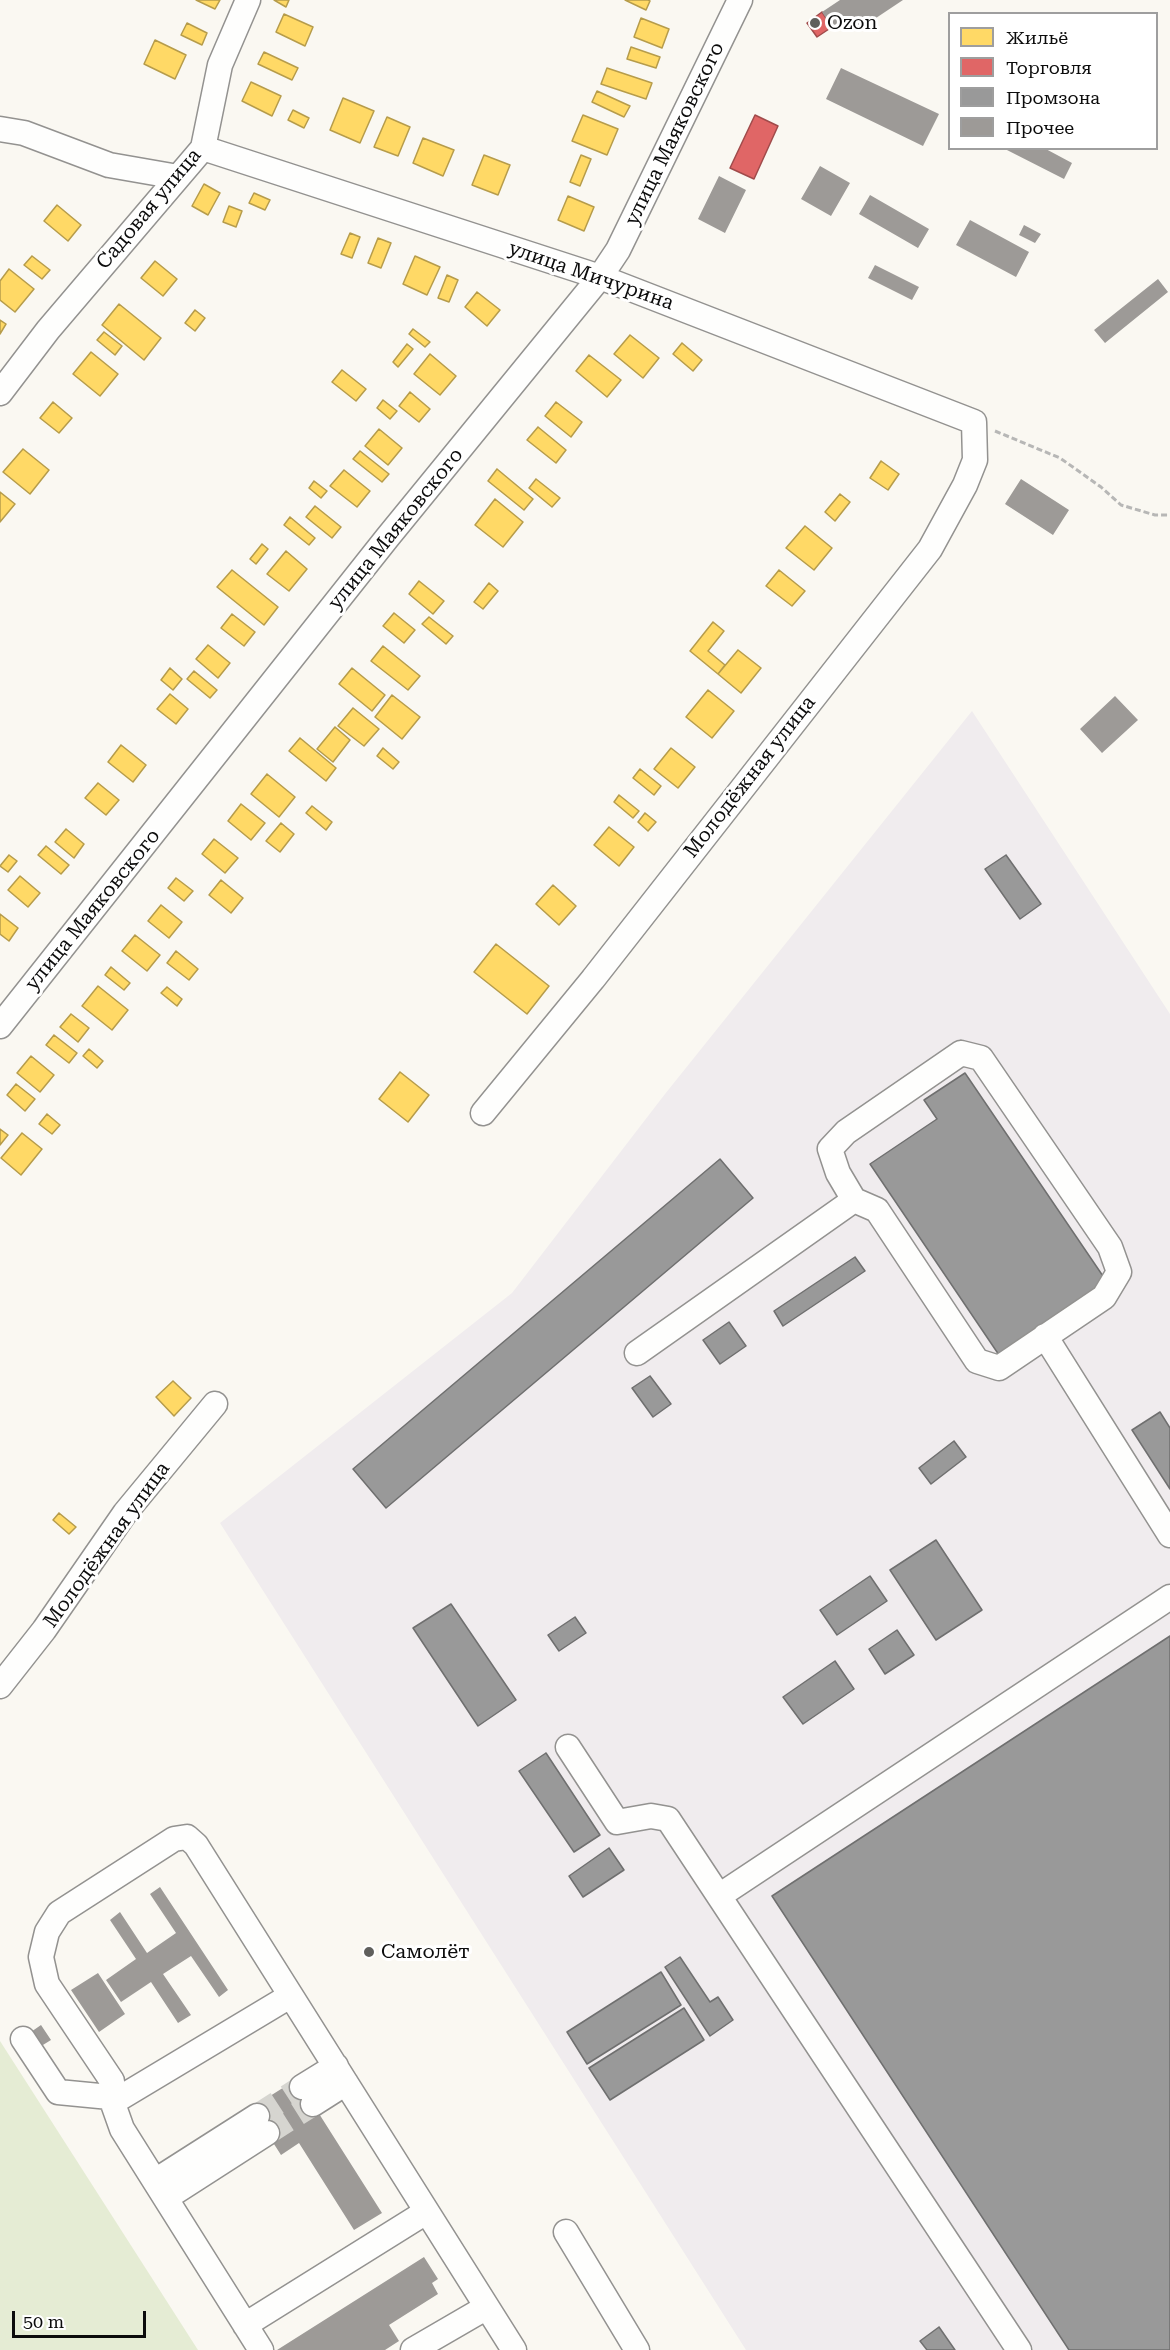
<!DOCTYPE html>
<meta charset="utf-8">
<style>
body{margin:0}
#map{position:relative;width:1170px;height:2350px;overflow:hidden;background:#faf8f2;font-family:"Roboto Serif",serif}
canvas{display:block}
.legend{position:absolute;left:948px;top:12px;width:210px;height:138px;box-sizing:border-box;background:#fff;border:2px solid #9e9e9e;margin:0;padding:8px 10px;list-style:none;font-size:18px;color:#0c0c0c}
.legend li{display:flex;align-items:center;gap:12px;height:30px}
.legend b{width:30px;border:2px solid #9e9e9e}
.scale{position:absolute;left:12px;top:2311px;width:134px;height:27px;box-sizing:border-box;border:3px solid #0c0c0c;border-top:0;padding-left:8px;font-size:18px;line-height:21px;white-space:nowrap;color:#0c0c0c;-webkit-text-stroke:4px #fff;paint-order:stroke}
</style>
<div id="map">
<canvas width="1170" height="2350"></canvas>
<ul class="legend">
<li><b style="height:16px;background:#ffd966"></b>Жильё</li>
<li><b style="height:16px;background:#e06666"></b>Торговля</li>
<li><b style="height:16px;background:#999"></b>Промзона</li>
<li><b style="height:16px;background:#9d9a97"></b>Прочее</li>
</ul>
<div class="scale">50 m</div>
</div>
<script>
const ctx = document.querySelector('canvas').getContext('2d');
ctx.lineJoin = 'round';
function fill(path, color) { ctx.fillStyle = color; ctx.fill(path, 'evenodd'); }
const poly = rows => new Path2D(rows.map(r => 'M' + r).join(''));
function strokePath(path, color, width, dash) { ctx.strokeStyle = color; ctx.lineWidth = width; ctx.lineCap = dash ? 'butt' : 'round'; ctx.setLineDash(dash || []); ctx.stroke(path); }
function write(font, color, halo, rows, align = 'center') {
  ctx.font = font + ' "Roboto Serif",serif'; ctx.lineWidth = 6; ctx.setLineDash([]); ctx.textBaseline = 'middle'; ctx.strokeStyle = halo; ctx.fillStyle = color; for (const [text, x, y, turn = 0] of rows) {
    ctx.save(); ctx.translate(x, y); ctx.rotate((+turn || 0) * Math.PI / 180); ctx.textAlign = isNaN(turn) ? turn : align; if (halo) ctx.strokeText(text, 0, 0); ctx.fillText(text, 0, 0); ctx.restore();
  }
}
fill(poly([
 [972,711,1170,1014,1170,2350,746,2350,220,1523,512,1293,665,1094]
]), '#f0ecee');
fill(poly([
 [0,2041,198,2350,0,2350]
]), '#e5ecd4');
const homes = poly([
 [196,0,220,0,215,9,196,0],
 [274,0,289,0,286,7,274,0],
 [625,0,648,0,650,1,646,10,625,0],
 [284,14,313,27,305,46,276,32,284,14],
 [641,18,669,29,662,48,634,37,641,18],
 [187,23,207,33,202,45,181,35,187,23],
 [155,40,186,55,175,79,144,64,155,40],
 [631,47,660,57,656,68,627,59,631,47],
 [264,52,298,68,292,80,258,64,264,52],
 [607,68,652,83,646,99,601,84,607,68],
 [251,82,281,96,272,116,242,101,251,82],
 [597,91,630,106,624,117,592,102,597,91],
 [343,98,374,111,360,143,330,130,343,98],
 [293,110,309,118,304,128,288,120,293,110],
 [583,115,618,129,607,155,572,141,583,115],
 [387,117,410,127,398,156,374,147,387,117],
 [423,138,454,150,443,176,413,163,423,138],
 [484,155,510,165,498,195,472,185,484,155],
 [581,155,591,159,580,186,570,182,581,155],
 [204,184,220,193,208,215,192,206,204,184],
 [254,193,270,200,265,210,249,203,254,193],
 [568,196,594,207,584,231,558,220,568,196],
 [57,205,81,225,68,241,44,221,57,205],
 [229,206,242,211,236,227,223,222,229,206],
 [350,233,360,237,352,258,341,254,350,233],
 [378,238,391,243,381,268,368,263,378,238],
 [32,256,50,270,42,279,24,265,32,256],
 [415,256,440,267,427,295,403,284,415,256],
 [155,261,177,279,163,296,141,278,155,261],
 [9,269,34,289,15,312,0,300,0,281,9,269],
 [447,275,458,280,449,302,438,298,447,275],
 [477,292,500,310,487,326,465,307,477,292],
 [119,304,161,338,144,360,102,325,119,304],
 [195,310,205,318,195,331,185,323,195,310],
 [0,320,6,324,0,334,0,320],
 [413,329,430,342,425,347,409,334,413,329],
 [104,332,122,346,115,355,97,340,104,332],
 [630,335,659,358,643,378,614,354,630,335],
 [682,343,702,360,693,371,673,354,682,343],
 [407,344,413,349,398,367,393,362,407,344],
 [91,352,118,374,100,396,73,374,91,352],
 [430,354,456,376,440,395,414,374,430,354],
 [589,355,621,380,607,397,576,371,589,355],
 [342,370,366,389,356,401,332,382,342,370],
 [410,392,430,409,419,422,399,406,410,392],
 [383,400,397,411,390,419,377,408,383,400],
 [53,402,72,418,59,433,40,418,53,402],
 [556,402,582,422,571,437,545,416,556,402],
 [538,427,566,450,556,463,527,440,538,427],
 [379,429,402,448,388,465,365,446,379,429],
 [23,449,49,470,30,494,3,472,23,449],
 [360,451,389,474,382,482,353,459,360,451],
 [881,461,899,474,888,490,870,478,881,461],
 [497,469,533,499,524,510,488,481,497,469],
 [344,470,370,491,357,507,330,486,344,470],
 [536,479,560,498,552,507,529,488,536,479],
 [314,481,327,491,321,498,309,488,314,481],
 [0,492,15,504,0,522,0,492],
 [840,494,850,502,835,521,825,512,840,494],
 [495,499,523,522,503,547,475,525,495,499],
 [315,506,341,527,332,538,306,517,315,506],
 [290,517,315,538,309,545,284,525,290,517],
 [805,526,832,548,814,570,786,548,805,526],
 [262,544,268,549,256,564,250,559,262,544],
 [286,551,307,569,289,591,267,574,286,551],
 [232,570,278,607,264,625,217,587,232,570],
 [779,570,805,591,792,606,766,586,779,570],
 [419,581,444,601,433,614,409,594,419,581],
 [489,583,498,591,483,609,474,602,489,583],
 [394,613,415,630,404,643,383,626,394,613],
 [232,614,255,632,244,646,221,628,232,614],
 [429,617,453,636,446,644,422,624,429,617],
 [713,622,724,631,708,651,725,665,718,674,690,651,713,622],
 [208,645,230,663,218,678,196,659,208,645],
 [383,646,420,676,408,690,371,661,383,646],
 [738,650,761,668,741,693,718,674,738,650],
 [170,668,182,679,173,690,161,680,170,668],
 [352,668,385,695,372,711,339,684,352,668],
 [194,671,217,690,210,698,187,679,194,671],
 [708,690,734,711,712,738,686,717,708,690],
 [170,694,188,709,176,724,157,709,170,694],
 [392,695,420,717,402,739,375,717,392,695],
 [353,708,379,729,364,746,338,726,353,708],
 [335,727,350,740,333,762,317,749,335,727],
 [300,738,336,768,326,781,289,751,300,738],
 [121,745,146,765,133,782,108,762,121,745],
 [383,748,399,762,393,769,377,756,383,748],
 [671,748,695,767,678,788,654,769,671,748],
 [640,769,661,786,654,795,633,778,640,769],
 [267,774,295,797,279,817,251,794,267,774],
 [98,783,119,800,106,815,85,798,98,783],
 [619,795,639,811,633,818,614,802,619,795],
 [241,804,265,823,251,840,228,821,241,804],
 [312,806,332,822,326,830,306,813,312,806],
 [645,813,656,822,648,831,638,822,645,813],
 [281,823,294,834,280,852,266,841,281,823],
 [609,827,634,847,619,866,594,845,609,827],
 [66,829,84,844,74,858,55,842,66,829],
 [214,839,238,858,225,873,202,854,214,839],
 [46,846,69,865,61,874,38,855,46,846],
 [9,855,17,861,8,872,0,866,9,855],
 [20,876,40,893,28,907,8,890,20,876],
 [176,878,193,891,184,901,168,888,176,878],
 [221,880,243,898,231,913,209,895,221,880],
 [553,885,576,906,559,925,536,904,553,885],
 [161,905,182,922,169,938,148,921,161,905],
 [0,914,18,928,9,941,0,934,0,914],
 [135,935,160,955,147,971,122,951,135,935],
 [496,944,549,986,527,1014,474,972,496,944],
 [176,951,198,969,189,980,167,963,176,951],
 [111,967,130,983,124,990,105,975,111,967],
 [98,986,128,1010,112,1030,82,1006,98,986],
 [167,987,182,999,177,1006,161,993,167,987],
 [71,1014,89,1028,78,1042,60,1027,71,1014],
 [54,1035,77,1053,69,1063,46,1045,54,1035],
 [89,1049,103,1061,97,1068,83,1056,89,1049],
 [31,1056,54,1075,40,1092,17,1073,31,1056],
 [400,1072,429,1095,408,1122,379,1099,400,1072],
 [16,1084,35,1099,25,1111,7,1095,16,1084],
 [47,1114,60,1125,52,1134,39,1124,47,1114],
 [0,1129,8,1135,0,1145,0,1129],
 [22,1133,42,1149,21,1175,1,1158,22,1133],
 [173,1381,191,1398,174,1416,156,1397,173,1381],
 [59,1513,76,1527,69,1534,53,1520,59,1513]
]);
fill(homes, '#ffd966');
strokePath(homes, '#b69c4b', 1.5);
const shops = poly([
 [822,12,832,27,817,37,807,23,822,12],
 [755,115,778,126,754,179,730,168,755,115]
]);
fill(shops, '#e06666');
strokePath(shops, '#a04b4b', 1.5);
const industry = poly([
 [1006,855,1041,904,1020,919,985,869,1006,855],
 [965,1073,1107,1282,999,1355,870,1164,937,1119,924,1100,965,1073],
 [720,1159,753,1198,386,1508,353,1469,720,1159],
 [855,1257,865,1271,783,1326,774,1311,855,1257],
 [729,1322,746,1346,720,1364,703,1340,729,1322],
 [650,1376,671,1404,653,1417,632,1388,650,1376],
 [1160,1412,1170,1428,1170,1489,1132,1430,1160,1412],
 [954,1441,966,1457,931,1484,919,1468,954,1441],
 [936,1540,982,1610,936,1640,890,1570,936,1540],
 [870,1576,887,1601,837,1635,820,1610,870,1576],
 [451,1604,516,1700,478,1726,413,1628,451,1604],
 [575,1617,586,1633,559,1651,548,1635,575,1617],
 [897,1630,914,1655,885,1674,869,1649,897,1630],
 [1170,1636,1170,2350,1069,2350,772,1896,1170,1636],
 [835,1661,854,1689,803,1724,783,1697,835,1661],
 [546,1753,600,1835,574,1852,519,1771,546,1753],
 [609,1848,624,1870,583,1897,569,1876,609,1848],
 [680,1957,710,2002,718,1997,733,2020,710,2036,665,1967,680,1957],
 [661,1972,681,2005,587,2064,567,2032,661,1972],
 [684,2008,704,2040,610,2100,589,2068,684,2008],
 [939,2327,955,2350,927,2350,920,2341,939,2327]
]);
fill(industry, '#999');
strokePath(industry, '#6f6f6f', 1.5);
fill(poly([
 [840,0,903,0,858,30,848,16,832,27,822,12],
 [841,68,939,114,923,146,826,99],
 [1003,148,1044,148,1072,163,1064,179],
 [820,166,850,183,831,216,801,199],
 [719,176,746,190,725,233,698,219],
 [870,195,929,229,918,248,859,214],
 [970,220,1029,252,1016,277,956,245],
 [1024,225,1041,234,1035,243,1019,235],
 [875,265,919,287,912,300,868,278],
 [1158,279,1168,292,1105,343,1094,330],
 [1021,479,1069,510,1053,535,1005,504],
 [1115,696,1138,720,1102,753,1080,729],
 [160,1887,228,1990,219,1997,191,1956,163,1974,191,2015,178,2023,151,1982,121,2002,106,1980,136,1959,110,1920,120,1912,147,1953,176,1933,150,1894],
 [98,1973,125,2014,99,2032,71,1990],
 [41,2025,51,2040,38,2048,28,2034],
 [297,2079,382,2213,354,2230,299,2143,281,2155,251,2108],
 [424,2257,438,2279,432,2283,438,2294,389,2325,399,2341,385,2350,277,2350]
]), '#9d9a97');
strokePath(poly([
 [257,2116,302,2087],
 [267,2133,313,2104]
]), '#d6d5d0', 24, [24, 12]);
const minor = poly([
 [0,129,24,133,109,165,178,177],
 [203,148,600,277,974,422,975,460,965,485,930,549,593,979,483,1113],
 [0,393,48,330,203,148,220,65,248,0],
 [0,1026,387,538,600,277,618,250,740,0],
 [961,1053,981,1058,1110,1247,1119,1272,1104,1297,999,1368,977,1361,877,1210,854,1200,838,1173,830,1149,846,1132,961,1053],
 [1045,1336,1170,1535],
 [637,1353,854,1200],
 [0,1686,44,1630,125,1513,215,1404],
 [568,1747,617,1822,651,1816,668,1819,1019,2350],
 [719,1896,1170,1597],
 [23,2039,58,2092,120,2098,290,1996],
 [302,2087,336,2066],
 [313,2104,346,2083],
 [155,2181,257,2116],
 [166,2198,267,2133],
 [566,2232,637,2350],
 [245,2325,426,2212],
 [261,2350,122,2129,111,2098,112,2081,47,1984,41,1957,47,1932,59,1913,174,1839,187,1837,196,1845,514,2350],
 [413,2350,487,2307]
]);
strokePath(minor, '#939290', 27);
strokePath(poly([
 [995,431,1060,458,1101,487,1121,505,1155,515,1170,515]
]), '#b7b7b6', 3, [6, 3]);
strokePath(minor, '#fefefd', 24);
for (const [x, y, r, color] of [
 [815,23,6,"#5f5f5c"],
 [369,1952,6,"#5f5f5c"]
]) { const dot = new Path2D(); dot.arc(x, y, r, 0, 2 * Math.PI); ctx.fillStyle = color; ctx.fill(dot); strokePath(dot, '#fff', 2); }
write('20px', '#0c0c0c', '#fff', [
 ["Ozon",827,23],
 ["Самолёт",381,1952]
], 'left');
write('20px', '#0c0c0c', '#fff', [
 ["улица Маяковского",675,134,-64],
 ["Садовая улица",149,209,-50],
 ["улица Мичурина",591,276,19],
 ["улица Маяковского",396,529,-51],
 ["Молодёжная улица",750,777,-52],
 ["улица Маяковского",93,910,-51],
 ["Молодёжная улица",107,1545,-54]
]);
</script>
